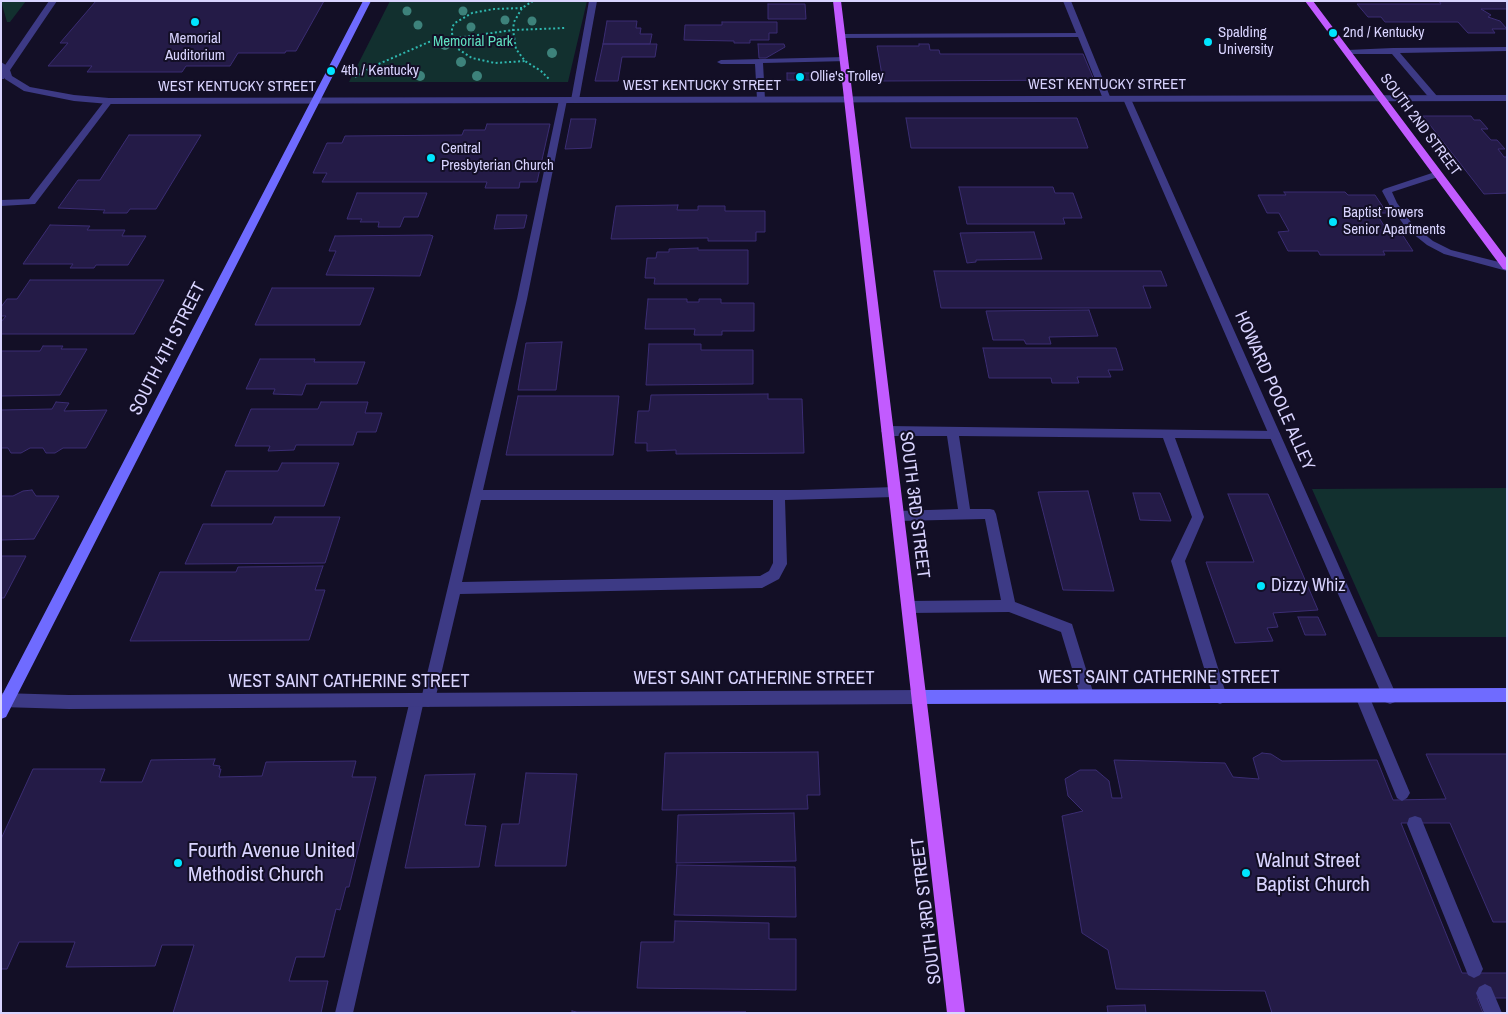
<!DOCTYPE html>
<style>
body{margin:0}
#map{position:relative;width:1508px;height:1014px;overflow:hidden;background:#130f26;font-family:"Archivo Narrow",sans-serif}
canvas{display:block}
.frame{position:absolute;inset:0;border:2px solid #d9d4ff;pointer-events:none}
</style>
<div id="map">
<canvas width="1508" height="1014"></canvas>
<div class="frame"></div>
</div>
<script>
const ctx = document.querySelector('canvas').getContext('2d');
ctx.lineJoin = 'round';
function fill(path, color) { ctx.fillStyle = color; ctx.fill(path, 'evenodd'); }
const poly = rows => new Path2D(rows.map(r => 'M' + r).join(''));
function strokePath(path, color, width, dash) { ctx.strokeStyle = color; ctx.lineWidth = width; ctx.lineCap = dash ? 'butt' : 'round'; ctx.setLineDash(dash || []); ctx.stroke(path); }
function write(font, color, halo, rows, align = 'center') {
  ctx.font = font + ' "Archivo Narrow",sans-serif'; ctx.lineWidth = 4; ctx.setLineDash([]); ctx.textBaseline = 'middle'; ctx.strokeStyle = halo; ctx.fillStyle = color; for (const [text, x, y, turn = 0] of rows) {
    ctx.save(); ctx.translate(x, y); ctx.rotate((+turn || 0) * Math.PI / 180); ctx.textAlign = isNaN(turn) ? turn : align; if (halo) ctx.strokeText(text, 0, 0); ctx.fillText(text, 0, 0); ctx.restore();
  }
}
fill(poly([
 [1,1,26,1,10,22,7,22],
 [390,1,587,1,568,82,349,82],
 [1507,488,1507,637,1378,637,1312,489]
]), '#12302f');
const building = poly([
 [96,1,324,1,296,51,286,51,285,53,238,53,230,66,186,66,182,72,87,72,92,66,48,66,68,43,60,43,96,1],
 [1439,1,1507,1,1507,9,1481,9,1491,15,1488,17,1500,21,1507,29,1492,29,1495,33,1468,33,1458,22,1385,22,1381,17,1368,17,1357,4,1441,4,1439,1],
 [768,4,805,4,806,19,768,19,768,4],
 [607,21,637,21,636,28,641,28,640,34,652,34,650,44,603,44,607,21],
 [722,22,777,22,777,33,769,33,769,40,750,40,750,43,734,43,734,41,684,40,685,25,722,25,722,22],
 [603,44,657,44,655,57,622,57,618,81,595,81,603,44],
 [758,44,784,44,785,47,766,58,759,58,758,44],
 [919,44,929,44,930,50,939,50,940,54,1083,54,1094,80,883,81,877,46,919,46,919,44],
 [787,73,812,73,813,80,787,80,787,73],
 [1423,116,1471,116,1474,120,1480,120,1488,129,1481,129,1491,140,1497,140,1505,149,1498,149,1504,157,1507,157,1507,193,1484,194,1423,116],
 [906,118,1077,118,1088,148,911,148,906,118],
 [571,119,596,119,591,148,565,149,571,119],
 [487,124,550,124,537,182,520,182,519,188,485,188,487,182,322,182,327,173,313,173,327,143,342,143,345,136,462,135,464,130,485,130,487,124],
 [129,135,201,135,156,209,130,209,127,213,103,213,105,210,58,208,78,180,100,180,129,135],
 [959,187,1053,187,1055,193,1073,193,1082,218,1063,218,1065,224,967,224,959,187],
 [1284,192,1345,192,1348,195,1375,195,1387,213,1376,213,1388,232,1400,231,1413,251,1383,251,1385,255,1320,255,1318,251,1288,251,1278,232,1289,231,1279,213,1267,213,1258,195,1286,195,1284,192],
 [357,193,427,193,418,217,404,217,400,227,378,227,379,222,360,222,362,219,347,219,357,193],
 [678,205,677,210,698,210,698,206,725,206,725,211,765,211,765,232,756,232,756,241,708,241,708,238,611,239,616,206,678,205],
 [497,215,527,215,524,228,494,229,497,215],
 [50,225,90,226,87,230,125,230,122,236,146,236,128,265,96,265,94,268,70,268,73,264,23,264,50,225],
 [1034,232,1042,259,976,260,976,262,967,263,960,233,1034,232],
 [335,236,430,235,433,236,420,276,326,275,336,251,329,251,335,236],
 [698,248,698,250,748,250,748,284,654,284,655,278,645,278,647,258,656,258,657,252,669,252,669,249,698,248],
 [934,271,1161,271,1167,286,1143,286,1151,308,941,308,934,271],
 [30,280,164,280,134,334,1,334,1,322,6,316,1,316,1,307,7,299,17,299,30,280],
 [272,288,374,288,360,325,255,325,272,288],
 [648,299,687,299,687,302,699,302,699,299,721,299,721,303,754,303,754,331,722,331,722,335,694,335,695,329,645,329,648,299],
 [1089,310,1098,336,1049,337,1051,344,1026,344,1024,340,993,340,986,311,1089,310],
 [562,342,556,390,518,390,526,343,562,342],
 [649,344,701,344,701,350,753,350,753,384,646,385,649,344],
 [43,346,63,346,61,349,87,349,60,395,1,396,1,351,40,351,43,346],
 [983,348,1116,348,1123,370,1108,370,1111,377,1077,377,1079,383,1052,383,1051,378,989,378,983,348],
 [260,359,315,359,314,362,365,362,357,384,306,384,302,395,273,394,275,389,246,389,260,359],
 [768,394,768,399,802,399,804,453,676,454,676,450,647,451,647,443,635,443,638,411,649,411,651,395,768,394],
 [518,396,619,396,613,455,506,455,518,396],
 [56,402,69,403,64,411,107,410,86,448,63,448,55,453,46,453,43,448,30,448,21,453,11,453,8,448,1,448,1,410,52,409,56,402],
 [321,402,368,402,365,413,382,413,376,432,357,432,353,445,296,445,294,450,268,451,270,446,235,446,251,409,318,409,321,402],
 [282,463,339,463,324,506,211,506,226,471,278,471,282,463],
 [32,490,36,496,59,496,34,539,1,540,1,496,13,496,23,491,32,490],
 [1088,491,1114,591,1063,590,1038,492,1088,491],
 [1133,493,1160,493,1171,521,1140,520,1133,493],
 [1228,494,1268,494,1318,610,1273,613,1278,627,1267,628,1273,641,1235,643,1206,562,1254,562,1228,494],
 [275,517,340,517,325,563,185,564,203,524,272,524,275,517],
 [1,556,26,556,4,598,1,598,1,556],
 [323,566,315,590,325,590,309,640,130,641,160,572,236,572,238,567,323,566],
 [1298,617,1318,617,1326,635,1305,635,1298,617],
 [818,752,820,795,807,795,808,809,662,810,665,753,818,752],
 [1262,753,1271,754,1282,761,1377,760,1393,800,1446,799,1426,754,1507,754,1507,922,1493,922,1450,823,1401,823,1462,973,1507,973,1507,998,1477,998,1483,1013,1272,1013,1265,991,1116,989,1108,950,1082,933,1062,816,1083,811,1068,796,1065,779,1080,770,1096,770,1109,781,1112,798,1122,798,1114,760,1225,763,1233,777,1259,779,1253,758,1262,753],
 [215,759,213,765,220,766,219,769,221,769,219,777,262,776,266,762,356,761,352,777,376,777,349,887,346,887,340,910,336,909,324,957,296,957,289,981,328,981,321,1013,173,1013,194,945,162,945,155,966,66,967,75,942,19,942,7,969,1,969,1,839,33,769,105,769,100,782,142,782,151,760,215,759],
 [526,773,577,774,566,866,495,866,502,824,519,824,526,773],
 [475,774,465,825,486,826,479,867,405,868,425,775,475,774],
 [794,813,796,861,676,863,678,815,794,813],
 [677,865,795,867,796,917,674,915,677,865],
 [675,921,769,923,769,939,796,939,796,990,637,988,641,942,674,942,675,921],
 [1145,1005,1146,1013,1108,1013,1107,1006,1145,1005],
 [572,1011,577,1012,746,1012,572,1013,572,1011]
]);
fill(building, '#241b47');
strokePath(building, '#3b2d73', 1);
strokePath(poly([
 [533,1,522,8,514,22,513,30,516,49,525,61,541,71,549,79],
 [522,8,494,9,472,13,455,23,452,27,452,33,454,44,458,49,472,58,495,63,525,61],
 [355,77,374,66,429,42,513,30,565,28]
]), '#2fb8b0', 2, [2, 2.5]);
fill(poly([
 [589,1,597,1,579,100,575,103,571,100,589,1],
 [1063,1,1071,1,1111,99,1110,101,1103,99,1078,37,841,38,837,36,841,34,1076,33,1063,1],
 [1507,47,1507,51,1400,53,1437,96,1437,100,1434,101,1431,100,1392,54,1347,54,1343,52,1347,50,1393,48,1507,47],
 [845,57,848,57,848,61,763,63,765,99,761,102,757,99,755,64,721,64,717,62,721,60,845,57],
 [563,97,567,100,527,299,483,490,800,490,895,487,899,488,901,492,899,496,895,497,785,500,787,564,779,579,762,588,460,594,435,700,433,705,428,707,423,705,353,1013,335,1013,410,700,412,695,417,693,422,695,517,299,559,100,563,97],
 [481,500,773,500,773,563,769,571,760,576,462,582,481,500],
 [106,99,113,101,35,204,1,206,1,200,29,199,106,99],
 [1438,171,1441,172,1441,176,1392,192,1397,203,1413,225,1433,241,1451,250,1507,264,1507,271,1444,254,1427,245,1407,229,1390,206,1382,191,1384,189,1438,171],
 [887,426,1278,431,1280,434,1278,437,1274,439,1175,438,1204,517,1185,561,1227,697,1225,702,1220,704,1215,702,1213,697,1171,561,1192,517,1163,438,959,436,970,509,990,509,994,510,996,514,1015,602,1072,624,1094,695,1092,700,1087,702,1082,700,1080,695,1061,632,1009,612,909,613,904,611,902,607,904,603,909,601,1001,600,985,519,898,521,894,520,892,516,894,512,898,511,958,509,947,436,887,436,883,434,881,431,883,428,887,426],
 [1362,689,1367,691,1410,793,1407,798,1402,801,1397,798,1355,696,1357,691,1362,689],
 [1415,816,1421,818,1483,969,1480,975,1474,978,1468,975,1407,824,1409,818,1415,816],
 [1485,984,1491,987,1502,1013,1484,1013,1476,993,1479,987,1485,984]
]), '#3d3a85');
fill(poly([
 [49,1,57,1,4,79,1,79,1,71,49,1],
 [1127,96,1131,99,1395,692,1397,697,1395,702,1390,704,1385,702,1123,99,1127,96]
]), '#3d3a85');
fill(poly([
 [1,62,9,67,12,76,30,87,74,95,109,98,1507,95,1507,101,109,104,74,101,24,91,5,79,1,69,1,62],
 [919,690,924,692,926,697,924,702,919,704,69,709,1,707,1,693,69,695,919,690]
]), '#3d3a85');
fill(poly([
 [363,1,371,1,6,717,1,719,1,697,363,1],
 [1507,688,1507,702,919,704,914,702,912,697,914,692,919,690,1507,688]
]), '#6f6bff');
fill(poly([
 [833,1,841,1,965,1013,947,1013,833,1],
 [1305,1,1313,1,1507,259,1507,270,1503,269,1305,1]
]), '#c25bff');
ctx.fillStyle = '#3d827b';
for (const [x, y, r] of [
 [407,11,4.5],
 [463,11,4.5],
 [505,20,4.5],
 [532,21,4.5],
 [418,25,4.5],
 [471,27,4.5],
 [499,41,5],
 [445,45,5],
 [552,53,5],
 [461,62,5],
 [420,76,5],
 [477,76,5]
]) { ctx.beginPath(); ctx.arc(x, y, r, 0, 2 * Math.PI); ctx.fill(); }
for (const [x, y, r, color] of [
 [195,22,5,"#00e5ff"],
 [1333,33,5,"#00e5ff"],
 [1208,42,5,"#00e5ff"],
 [331,71,5,"#00e5ff"],
 [800,77,5,"#00e5ff"],
 [431,158,5,"#00e5ff"],
 [1333,222,5,"#00e5ff"],
 [1261,586,5,"#00e5ff"],
 [178,863,5,"#00e5ff"],
 [1246,873,5,"#00e5ff"]
]) { const dot = new Path2D(); dot.arc(x, y, r, 0, 2 * Math.PI); ctx.fillStyle = color; ctx.fill(dot); strokePath(dot, '#130f26', 2); }
write('15px', '#d9d4ff', '#130f26', [
 ["Spalding",1218,33],
 ["University",1218,50],
 ["2nd / Kentucky",1343,33],
 ["Memorial",195,39,"center"],
 ["Auditorium",195,56,"center"],
 ["4th / Kentucky",341,71],
 ["Ollie's Trolley",810,77],
 ["Central",441,149],
 ["Presbyterian Church",441,166],
 ["Baptist Towers",1343,213],
 ["Senior Apartments",1343,230]
], 'left');
write('15px', '#5fe0c0', '#130f26', [
 ["Memorial Park",473,42]
]);
write('15px', '#d9d4ff', '#130f26', [
 ["WEST KENTUCKY STREET",1107,85],
 ["WEST KENTUCKY STREET",702,86],
 ["WEST KENTUCKY STREET",237,87],
 ["SOUTH 2ND STREET",1420,125,53]
]);
write('18px', '#d9d4ff', '#130f26', [
 ["SOUTH 4TH STREET",168,349,-63],
 ["HOWARD POOLE ALLEY",1274,391,66],
 ["SOUTH 3RD STREET",914,505,83],
 ["WEST SAINT CATHERINE STREET",1159,678],
 ["WEST SAINT CATHERINE STREET",754,679],
 ["WEST SAINT CATHERINE STREET",349,682],
 ["SOUTH 3RD STREET",927,911,-97]
]);
write('18px', '#d9d4ff', '#130f26', [
 ["Dizzy Whiz",1271,586]
], 'left');
write('21px', '#d9d4ff', '#130f26', [
 ["Fourth Avenue United",188,851],
 ["Methodist Church",188,875],
 ["Walnut Street",1256,861],
 ["Baptist Church",1256,885]
], 'left');
</script>
